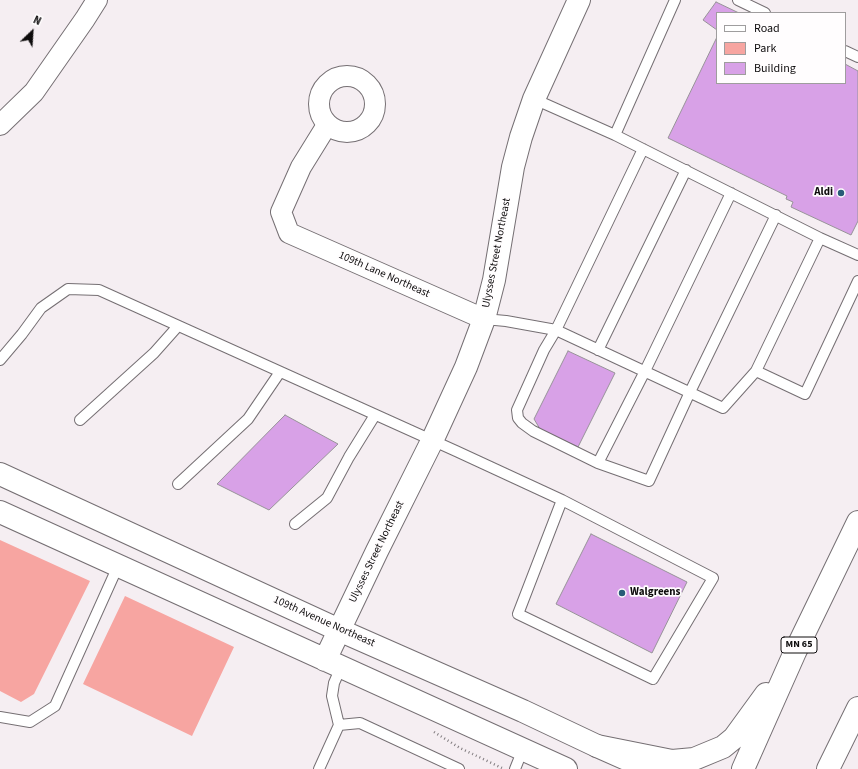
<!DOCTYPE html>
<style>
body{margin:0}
#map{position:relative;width:858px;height:769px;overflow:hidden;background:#f5eef2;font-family:"Source Sans 3",sans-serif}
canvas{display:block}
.legend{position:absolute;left:716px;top:12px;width:130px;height:72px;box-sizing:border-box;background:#fffdfe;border:1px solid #9f9d9e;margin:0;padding:5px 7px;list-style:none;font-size:12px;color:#0e0c0d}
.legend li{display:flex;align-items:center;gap:8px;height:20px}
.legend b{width:20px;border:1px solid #9f9d9e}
.north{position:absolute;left:12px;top:12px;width:40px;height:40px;-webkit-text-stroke:3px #fffdfe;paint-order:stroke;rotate:25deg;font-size:11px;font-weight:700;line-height:16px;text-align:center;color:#0e0c0d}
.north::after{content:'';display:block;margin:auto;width:14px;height:18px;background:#0e0c0d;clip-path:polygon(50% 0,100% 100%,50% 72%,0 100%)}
</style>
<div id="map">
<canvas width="858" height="769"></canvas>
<ul class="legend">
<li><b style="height:5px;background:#fff"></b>Road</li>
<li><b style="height:11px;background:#f7a5a1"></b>Park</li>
<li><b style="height:11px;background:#d8a1e7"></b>Building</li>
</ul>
<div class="north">N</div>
</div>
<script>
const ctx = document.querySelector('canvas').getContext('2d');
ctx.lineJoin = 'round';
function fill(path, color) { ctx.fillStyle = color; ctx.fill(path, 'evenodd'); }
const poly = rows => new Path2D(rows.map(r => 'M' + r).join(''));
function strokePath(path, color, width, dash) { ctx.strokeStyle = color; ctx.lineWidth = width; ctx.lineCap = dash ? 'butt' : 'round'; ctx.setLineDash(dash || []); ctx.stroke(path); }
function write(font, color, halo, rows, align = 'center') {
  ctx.font = font + ' "Source Sans 3",sans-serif'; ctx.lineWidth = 3.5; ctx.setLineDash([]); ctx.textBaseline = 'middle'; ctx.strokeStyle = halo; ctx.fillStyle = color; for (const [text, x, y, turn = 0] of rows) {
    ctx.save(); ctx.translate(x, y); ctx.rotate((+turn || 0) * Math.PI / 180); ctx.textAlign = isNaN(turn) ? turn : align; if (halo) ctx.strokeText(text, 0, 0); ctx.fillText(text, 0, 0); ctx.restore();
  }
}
fill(poly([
 [0,540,90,581,34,694,21,702,0,691],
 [125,596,234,647,192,736,83,684]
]), '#f7a5a1');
const building = poly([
 [716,2,739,13,717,13,717,30,703,20,716,2],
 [717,37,717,83,845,83,845,64,858,71,858,221,851,235,791,207,793,202,786,199,787,196,668,138,717,37],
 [568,351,615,373,578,447,540,429,534,419,568,351],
 [285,415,338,444,269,510,217,484,285,415],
 [591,534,687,582,652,653,556,604,591,534]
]);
fill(building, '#d8a1e7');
strokePath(building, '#979398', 1);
const lane = poly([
 [738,0,765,13],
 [845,51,858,57],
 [534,99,615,135,820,238,858,255],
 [615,135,675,0],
 [731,193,645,371,598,463,649,481,690,392,776,215],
 [484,319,506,321,556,330,723,408,756,371,805,394,858,281],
 [598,350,686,170],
 [0,360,22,334,41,308,68,289,99,290,456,451,562,500,518,614,653,679,713,578,562,500],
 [756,371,820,238],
 [80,420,154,353,178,326],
 [598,463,533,431,522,423,518,418,517,410,544,350,556,330,643,149],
 [178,484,248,419,280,372],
 [295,524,327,498,349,457,375,415],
 [0,717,30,722,55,706,118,566],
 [339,725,360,723,459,769],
 [319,769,339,725,332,696,334,683,341,667],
 [515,769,523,749]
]);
const street = poly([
 '319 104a28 28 0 1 1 56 0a28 28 0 1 1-56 0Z',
 [0,125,34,92,85,19,97,0],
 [327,125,301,167,281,212,289,233,484,319]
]);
const secondary = poly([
 [0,474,339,630,523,711,597,746,649,769],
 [0,512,566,769],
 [325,660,377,551,432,441,466,367,484,319,494,280,513,167,521,137,534,99,579,0]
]);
const highway = poly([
 [597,746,672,761,694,759,723,747,734,738,766,694],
 [743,769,795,652,858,522],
 [828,769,858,708]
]);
strokePath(lane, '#756f73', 12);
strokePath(street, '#756f73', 22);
strokePath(secondary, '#756f73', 24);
strokePath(highway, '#756f73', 24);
strokePath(poly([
 [434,732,460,748,502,768]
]), '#817c7f', 2.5, [1, 3]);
strokePath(lane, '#fff', 10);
strokePath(street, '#fff', 20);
strokePath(secondary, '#fff', 22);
strokePath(highway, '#fff', 22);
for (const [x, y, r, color] of [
 [841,193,4,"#285c78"],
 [622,593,4,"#285c78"]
]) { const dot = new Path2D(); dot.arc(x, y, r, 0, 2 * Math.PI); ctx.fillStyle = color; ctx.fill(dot); strokePath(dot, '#fffdfe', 1.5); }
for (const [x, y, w] of [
 [799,645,36]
]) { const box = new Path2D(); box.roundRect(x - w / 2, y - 8, w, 16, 3); ctx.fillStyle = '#fffdfe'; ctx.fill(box); strokePath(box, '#0e0c0d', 1); }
write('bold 10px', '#0e0c0d', null, [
 ["MN 65",799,645]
]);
write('bold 11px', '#0e0c0d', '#fffdfe', [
 ["Aldi",833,193],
 ["Walgreens",630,593,"left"]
], 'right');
write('11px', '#0e0c0d', '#fffdfe', [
 ["Ulysses Street Northeast",497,253,-79],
 ["109th Lane Northeast",384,275,24],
 ["Ulysses Street Northeast",377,552,-64],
 ["109th Avenue Northeast",324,622,24]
]);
</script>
